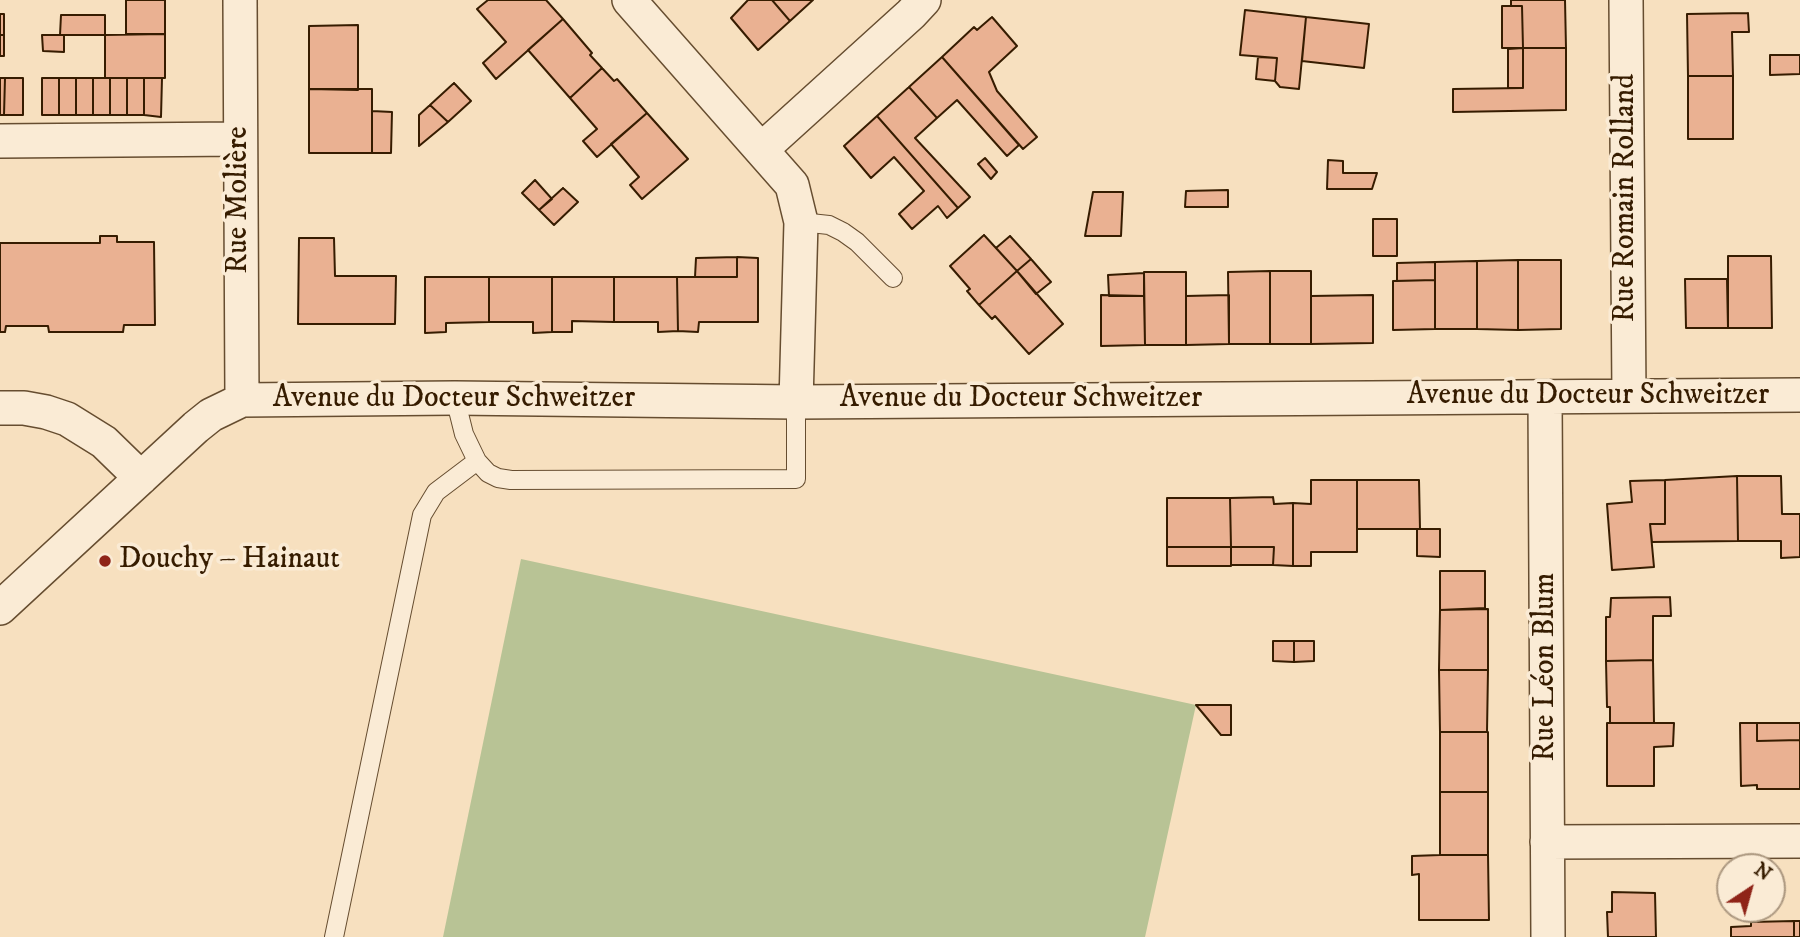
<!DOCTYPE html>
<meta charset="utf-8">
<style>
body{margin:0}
#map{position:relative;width:1800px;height:937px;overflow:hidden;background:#f7e0bf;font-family:"IM FELL DW Pica",serif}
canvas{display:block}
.north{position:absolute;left:1716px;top:853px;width:70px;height:70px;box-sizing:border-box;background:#faebd5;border:2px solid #ac9880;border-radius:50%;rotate:36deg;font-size:19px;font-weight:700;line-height:28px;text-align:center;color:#361c00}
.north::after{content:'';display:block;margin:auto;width:24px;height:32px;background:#8f2418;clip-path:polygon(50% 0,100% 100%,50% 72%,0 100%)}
</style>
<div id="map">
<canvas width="1800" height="937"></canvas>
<div class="north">N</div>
</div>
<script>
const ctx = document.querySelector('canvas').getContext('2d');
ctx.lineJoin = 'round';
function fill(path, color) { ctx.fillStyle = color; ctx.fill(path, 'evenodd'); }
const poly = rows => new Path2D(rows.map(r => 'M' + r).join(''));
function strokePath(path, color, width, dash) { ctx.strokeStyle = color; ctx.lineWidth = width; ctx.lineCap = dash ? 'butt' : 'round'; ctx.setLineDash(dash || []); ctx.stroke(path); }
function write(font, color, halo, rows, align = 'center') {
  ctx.font = font + ' "IM FELL DW Pica",serif'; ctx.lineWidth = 7; ctx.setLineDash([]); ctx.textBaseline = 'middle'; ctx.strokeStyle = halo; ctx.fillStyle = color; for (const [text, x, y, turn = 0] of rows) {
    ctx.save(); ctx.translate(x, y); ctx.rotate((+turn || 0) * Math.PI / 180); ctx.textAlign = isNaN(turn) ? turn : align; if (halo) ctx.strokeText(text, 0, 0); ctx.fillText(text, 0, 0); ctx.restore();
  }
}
fill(poly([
 [521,559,1196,705,1145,937,443,937]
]), '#b8c395');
const building = poly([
 [126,0,165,0,165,34,126,34,126,0],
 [488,0,546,0,563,19,496,79,483,63,506,42,477,9,488,0],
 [748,0,772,0,790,21,758,50,731,18,748,0],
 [772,0,813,0,790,21,772,0],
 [1511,0,1565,0,1566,48,1523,48,1522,6,1511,6,1511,0],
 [1502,6,1522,6,1523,48,1502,48,1502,6],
 [1245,10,1306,17,1299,89,1280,87,1275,81,1277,58,1240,55,1245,10],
 [1748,13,1749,32,1732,32,1733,76,1688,76,1687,14,1748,13],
 [0,14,4,14,4,35,0,35,0,14],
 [61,15,105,15,105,35,60,35,61,15],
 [992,17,1017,46,989,72,997,91,1037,137,1023,149,942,57,974,27,977,30,992,17],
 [1306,17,1369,24,1364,68,1302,61,1306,17],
 [563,19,592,53,590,55,602,68,570,98,528,50,563,19],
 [358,25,358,90,309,89,309,26,358,25],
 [165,34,165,78,105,78,105,35,165,34],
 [0,35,4,35,4,56,0,56,0,35],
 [42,35,64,35,64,52,43,51,42,35],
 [1523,48,1523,88,1508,88,1508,49,1523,48],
 [1523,48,1566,48,1566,110,1453,112,1453,89,1523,88,1523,48],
 [1770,55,1800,55,1800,74,1770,75,1770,55],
 [942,57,1019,145,1007,156,957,100,937,118,909,87,942,57],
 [1258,57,1277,58,1275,81,1256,79,1258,57],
 [602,68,614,81,617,79,647,113,597,157,583,141,597,129,570,98,602,68],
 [1688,76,1733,76,1733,139,1688,139,1688,76],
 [0,78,5,78,4,115,0,115,0,78],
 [5,78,23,78,23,115,4,115,5,78],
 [42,78,59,78,59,115,42,115,42,78],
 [59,78,76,78,76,115,59,115,59,78],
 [76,78,93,78,93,115,76,115,76,78],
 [93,78,110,78,110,115,93,115,93,78],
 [110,78,127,78,127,115,110,115,110,78],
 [127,78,144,78,144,115,127,115,127,78],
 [144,78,162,78,161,117,144,115,144,78],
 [454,83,471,101,448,122,430,105,454,83],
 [909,87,937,118,915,138,970,197,958,208,877,116,909,87],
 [309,89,372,89,372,153,309,153,309,89],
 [430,105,448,122,419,146,419,115,430,105],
 [372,111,392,112,391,153,372,153,372,111],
 [647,113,688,159,642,199,630,185,639,177,611,144,647,113],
 [877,116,958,208,947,218,938,206,912,229,899,214,924,191,894,157,871,178,844,146,877,116],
 [985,158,997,172,991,179,978,164,985,158],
 [1328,160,1343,161,1343,173,1377,173,1372,189,1327,189,1328,160],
 [535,180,552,199,539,210,522,193,535,180],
 [563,188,578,202,554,225,539,210,563,188],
 [1228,190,1228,207,1185,207,1186,191,1228,190],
 [1093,192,1123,192,1121,236,1085,236,1093,192],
 [1373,219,1397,219,1397,256,1373,256,1373,219],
 [984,235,1017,271,979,305,967,291,970,289,950,266,984,235],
 [100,236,117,236,117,242,154,242,155,325,124,325,123,332,49,332,48,326,6,326,5,332,0,332,0,243,100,243,100,236],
 [1010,236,1031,259,1017,271,996,248,1010,236],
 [299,238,334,238,335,276,396,276,395,324,298,324,299,238],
 [1728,256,1771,256,1772,328,1728,328,1728,256],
 [737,257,737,277,695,277,696,258,737,257],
 [737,257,758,258,758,322,699,322,698,332,678,331,677,277,737,277,737,257],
 [1031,259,1051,282,1036,294,1017,271,1031,259],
 [1518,260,1561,260,1561,329,1518,330,1518,260],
 [1518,260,1518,330,1477,329,1477,261,1518,260],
 [1477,261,1477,329,1435,329,1435,262,1477,261],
 [1435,262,1435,280,1397,281,1397,263,1435,262],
 [1017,271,1063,324,1029,354,995,316,992,319,979,305,1017,271],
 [1270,271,1270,344,1229,344,1228,272,1270,271],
 [1270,271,1311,271,1311,344,1270,344,1270,271],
 [1144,272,1186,272,1186,345,1145,345,1144,272],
 [1144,273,1144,296,1109,296,1108,275,1144,273],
 [425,277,489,277,489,322,446,323,446,332,425,333,425,277],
 [489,277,552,277,552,332,533,333,533,322,489,322,489,277],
 [552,277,614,277,614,322,572,321,572,332,552,332,552,277],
 [614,277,677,277,678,331,658,332,658,322,614,322,614,277],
 [1685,279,1727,279,1728,328,1686,328,1685,279],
 [1435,280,1435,329,1393,330,1393,281,1435,280],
 [1101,295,1144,296,1145,345,1101,346,1101,295],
 [1229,295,1229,344,1186,345,1186,296,1229,295],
 [1373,295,1373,343,1311,344,1311,296,1373,295],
 [1737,476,1781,476,1782,514,1800,514,1800,557,1781,558,1781,541,1738,541,1737,476],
 [1737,476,1738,541,1652,542,1650,524,1665,524,1665,480,1737,476],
 [1311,480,1357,480,1357,552,1311,552,1311,566,1293,566,1293,503,1311,504,1311,480],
 [1357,480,1419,480,1420,529,1357,529,1357,480],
 [1665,480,1665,524,1650,524,1654,567,1612,570,1607,504,1632,502,1630,481,1665,480],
 [1273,497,1274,504,1293,503,1293,566,1273,565,1274,547,1231,547,1230,498,1273,497],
 [1167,498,1230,498,1231,547,1167,547,1167,498],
 [1417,529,1440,529,1440,557,1417,556,1417,529],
 [1167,547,1231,547,1231,566,1167,566,1167,547],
 [1231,547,1274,547,1273,565,1231,565,1231,547],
 [1440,571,1485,571,1485,608,1440,610,1440,571],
 [1670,597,1671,616,1653,616,1653,660,1606,661,1606,617,1610,617,1611,598,1670,597],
 [1488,609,1488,670,1439,670,1440,610,1488,609],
 [1273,641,1294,641,1294,662,1273,661,1273,641],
 [1294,641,1314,641,1314,661,1294,662,1294,641],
 [1653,660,1654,723,1610,723,1610,707,1607,707,1606,661,1653,660],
 [1439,670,1488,670,1487,732,1440,732,1439,670],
 [1196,705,1231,705,1231,735,1221,735,1196,705],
 [1607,723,1674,723,1673,746,1654,747,1654,786,1607,786,1607,723],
 [1740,723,1757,723,1757,741,1800,740,1800,789,1757,789,1757,785,1741,786,1740,723],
 [1757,723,1800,723,1800,740,1757,741,1757,723],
 [1440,732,1488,732,1488,792,1440,792,1440,732],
 [1440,792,1488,792,1488,855,1440,855,1440,792],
 [1440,855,1488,855,1489,920,1419,920,1419,874,1412,875,1412,856,1440,855],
 [1612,892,1655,893,1656,937,1608,937,1607,912,1612,912,1612,892],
 [1794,921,1800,921,1800,937,1794,937,1794,921],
 [1794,921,1794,937,1731,937,1731,927,1751,926,1751,922,1794,921]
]);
fill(building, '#eab192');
strokePath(building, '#361c00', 2);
const lane = poly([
 [801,222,829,225,843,232,857,242,893,278],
 [455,398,464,434,477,461,488,473,498,478,511,480,796,479,796,402],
 [334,937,422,515,436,492,477,461]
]);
const street = poly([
 [240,0,242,400],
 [629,0,792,185,801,222,796,402],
 [1626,0,1629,396],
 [0,141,240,139],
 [762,149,911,14,924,0],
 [1545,397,1548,937],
 [0,408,24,408,46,412,67,419,104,442,141,478],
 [0,608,196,427,211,415,242,400,455,398,796,402,1800,395],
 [1547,842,1800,841]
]);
strokePath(lane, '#664d30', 20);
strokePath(street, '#664d30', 36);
strokePath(lane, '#faebd5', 18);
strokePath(street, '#faebd5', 33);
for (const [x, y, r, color] of [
 [105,561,7,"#8f2418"]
]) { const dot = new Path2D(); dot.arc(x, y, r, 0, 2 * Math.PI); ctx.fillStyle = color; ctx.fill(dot); strokePath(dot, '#faebd5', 2.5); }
write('30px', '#361c00', '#faebd5', [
 ["Rue Romain Rolland",1627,198,-90],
 ["Rue Molière",240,200,-90],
 ["Avenue du Docteur Schweitzer",1588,397],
 ["Avenue du Docteur Schweitzer",454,400],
 ["Avenue du Docteur Schweitzer",1021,400],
 ["Rue Léon Blum",1547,667,-90]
]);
write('30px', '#361c00', '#faebd5', [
 ["Douchy – Hainaut",119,561]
], 'left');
</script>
